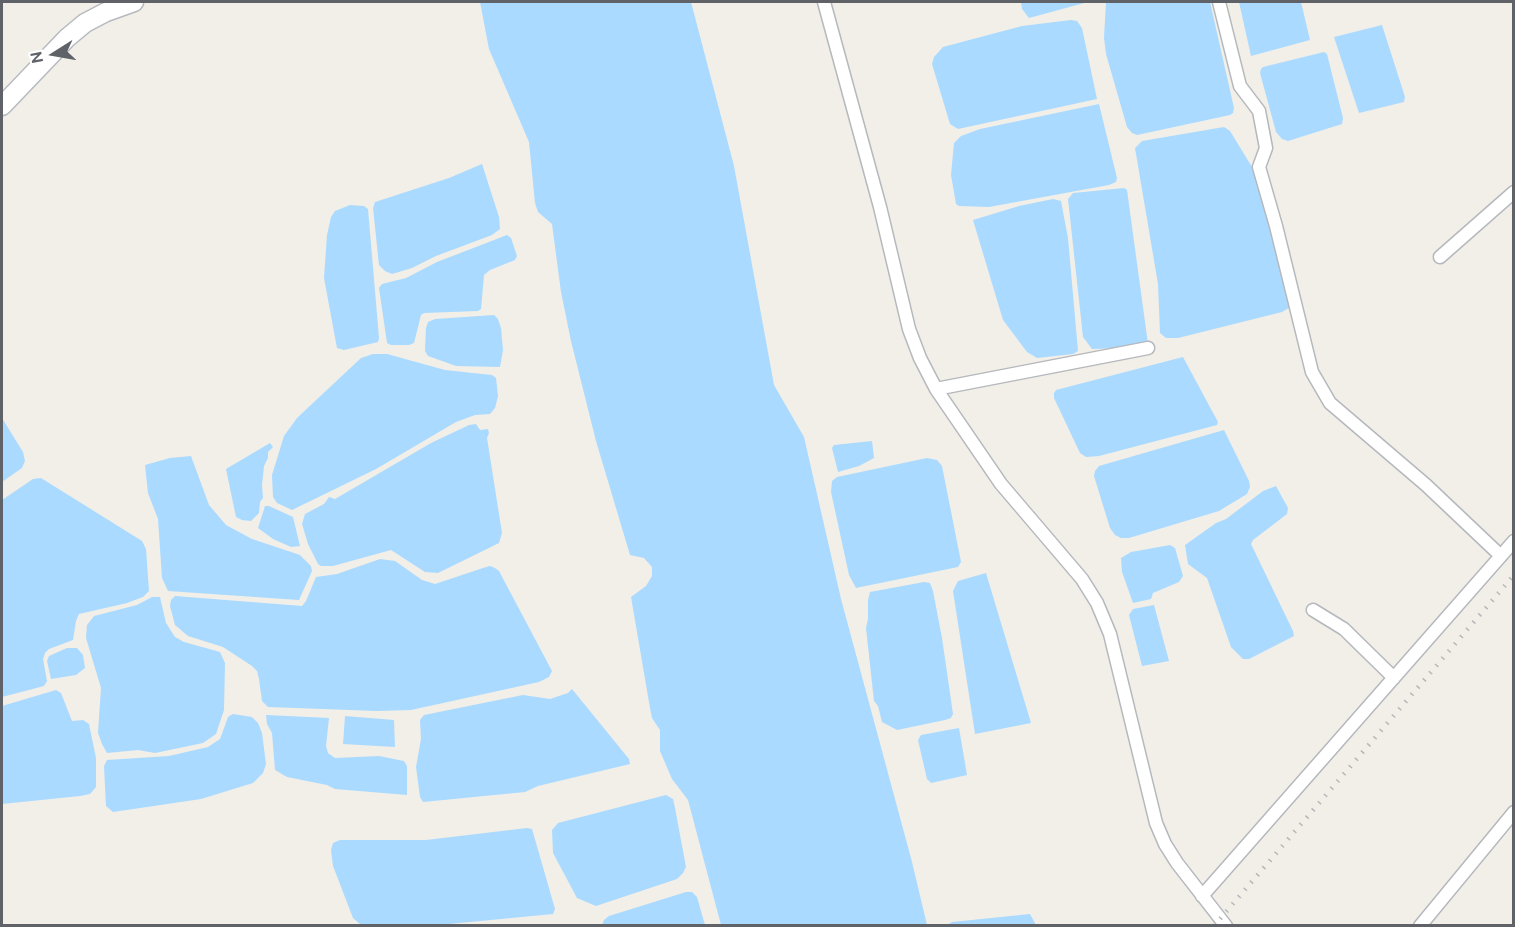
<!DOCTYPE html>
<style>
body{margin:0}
#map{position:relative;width:1515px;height:927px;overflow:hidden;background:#f1efe8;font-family:Ubuntu,sans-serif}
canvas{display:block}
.frame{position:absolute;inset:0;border:3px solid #5f6368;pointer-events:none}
.north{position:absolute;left:24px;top:24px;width:60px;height:60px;-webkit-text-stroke:4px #fff;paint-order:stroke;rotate:259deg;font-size:16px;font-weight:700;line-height:24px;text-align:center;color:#5f6368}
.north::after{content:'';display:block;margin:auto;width:21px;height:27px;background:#5f6368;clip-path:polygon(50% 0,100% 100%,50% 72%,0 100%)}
</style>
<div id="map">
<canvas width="1515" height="927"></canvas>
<div class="frame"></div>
<div class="north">N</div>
</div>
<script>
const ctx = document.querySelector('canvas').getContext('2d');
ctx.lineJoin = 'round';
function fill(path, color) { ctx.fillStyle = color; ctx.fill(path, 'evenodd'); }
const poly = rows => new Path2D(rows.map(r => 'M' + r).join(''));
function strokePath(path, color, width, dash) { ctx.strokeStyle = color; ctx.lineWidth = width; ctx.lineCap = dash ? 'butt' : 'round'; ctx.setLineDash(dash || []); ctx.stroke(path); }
fill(poly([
 [480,2,691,2,734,166,774,385,804,437,841,599,912,862,927,925,721,925,688,800,672,779,660,751,660,730,652,718,650,708,631,597,646,586,652,576,652,567,644,558,630,555,596,441,571,341,561,292,552,224,538,212,535,203,529,142,489,49],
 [1021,2,1088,2,1029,18,1022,9],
 [1106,2,1210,2,1234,108,1233,113,1230,115,1137,135,1132,133,1127,127,1106,54,1104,38],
 [1239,2,1301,2,1310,40,1251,56],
 [1071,20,1077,21,1082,28,1097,99,958,129,950,124,932,64,934,57,943,47,1022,26],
 [1382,25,1405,97,1404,102,1359,113,1334,37],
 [1324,52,1327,54,1343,118,1342,124,1288,141,1282,139,1276,132,1260,73,1261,69,1263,67],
 [1099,104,1117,178,1116,182,1109,185,989,207,959,206,956,204,951,175,954,143,961,136,980,129],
 [1224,127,1230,131,1260,180,1291,303,1289,308,1282,312,1178,338,1166,338,1160,333,1158,284,1135,148,1142,141],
 [482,164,499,217,500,229,492,235,436,256,412,268,392,274,385,271,379,265,373,208,375,202,449,178],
 [1124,188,1127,190,1148,344,1146,347,1092,349,1083,337,1068,199,1073,193],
 [1053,199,1061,201,1068,238,1078,351,1073,354,1037,358,1027,352,1003,320,973,220,1019,206],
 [350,205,364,206,368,209,379,338,378,342,344,350,337,348,324,278,327,235,331,217,335,211],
 [507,235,511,238,517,256,515,260,490,270,484,275,481,309,478,311,424,313,421,315,414,343,409,345,391,345,387,343,379,288,382,284,406,278,437,262],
 [494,315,498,319,501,328,503,350,500,367,456,366,428,356,425,351,426,328,428,322,435,319],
 [373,354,387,354,445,370,492,375,496,378,498,396,495,408,490,414,475,415,456,422,376,469,292,510,277,503,273,497,272,475,284,436,297,418,361,358],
 [1183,357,1218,422,1217,425,1099,456,1086,457,1080,453,1054,398,1054,393,1056,390],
 [2,418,23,452,25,461,22,468,2,482],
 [476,424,480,430,488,429,489,433,487,438,502,533,499,543,438,573,425,572,391,550,333,566,321,566,318,564,308,544,302,524,305,514,324,504,329,497,335,499,431,443,469,425],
 [1224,430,1249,481,1250,487,1247,494,1219,511,1129,538,1121,538,1115,535,1110,528,1094,476,1095,471,1099,466],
 [872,441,874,458,859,466,838,472,832,448,834,445],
 [270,443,273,447,268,452,268,458,264,466,262,485,263,498,260,502,259,513,251,521,242,520,236,517,226,469],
 [191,456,209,505,226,525,252,539,300,555,311,566,312,571,299,600,168,591,162,578,158,519,148,493,145,465,170,458],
 [927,458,937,460,942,466,961,562,958,567,856,588,849,575,831,492,832,481,837,477],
 [41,478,142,541,146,549,149,591,143,597,127,603,79,614,76,621,73,640,49,649,45,653,43,659,47,681,44,686,2,697,2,500,33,479],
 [1276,486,1288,508,1287,514,1253,540,1251,544,1293,631,1294,636,1249,659,1243,659,1231,647,1207,578,1188,564,1185,545,1216,523,1226,519,1263,491],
 [265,506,269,506,293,517,300,546,291,547,273,539,258,528],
 [1170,545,1175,548,1183,576,1179,582,1153,593,1151,599,1133,603,1122,572,1121,558,1131,552],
 [380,559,395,561,422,580,435,584,483,568,490,566,495,568,499,571,552,671,549,677,539,682,411,710,377,711,268,707,262,701,259,679,257,671,252,666,223,647,188,636,175,625,170,606,171,600,175,596,302,606,306,601,316,577,337,574],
 [986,573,1031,723,975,734,953,591,958,581],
 [924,582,930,583,933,591,942,638,953,714,951,718,945,720,897,730,882,722,878,706,874,701,866,628,868,619,868,600,870,592],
 [152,597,160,597,166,623,175,637,184,642,220,652,225,663,224,710,216,734,203,743,155,753,138,750,107,753,102,744,98,733,101,688,86,638,87,625,94,616,137,605],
 [1154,605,1169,661,1142,666,1129,615,1133,609],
 [67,648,77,648,83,655,85,668,76,675,51,679,47,661,49,656],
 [572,689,629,759,630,764,538,786,525,792,423,802,420,797,416,767,421,739,420,720,424,715,523,695,550,699,568,693],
 [56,690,61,693,72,721,83,720,89,724,96,758,96,787,90,794,80,796,2,804,2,706],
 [233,714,252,717,258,723,262,733,266,764,263,773,253,783,201,799,113,812,106,806,104,766,107,760,169,756,208,747,220,739,228,717],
 [266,715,329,718,326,746,328,753,335,758,379,756,404,761,407,766,407,795,335,789,327,785,287,777,275,770,272,733,267,724],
 [345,716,394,720,395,747,343,744],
 [959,728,967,775,931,783,927,779,918,740,921,735],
 [666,795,673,799,675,808,686,867,683,873,677,879,596,906,577,898,553,853,552,830,558,823],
 [527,828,532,829,555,909,553,914,439,925,361,925,353,918,333,866,331,850,333,843,340,840,426,840],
 [686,892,692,892,697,897,705,925,602,925,604,920,609,916],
 [1030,914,1036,925,947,925,952,922]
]), '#aadaff');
const street = poly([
 [824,2,880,207,909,329,920,358,936,389,1001,484,1082,579,1097,603,1110,634,1156,823,1165,844,1177,863,1226,926],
 [1219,2,1240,86,1259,111,1266,148,1259,167,1276,226,1312,372,1330,403,1426,485,1501,556],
 [1440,257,1514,192],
 [936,389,1148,348],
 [1313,610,1344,629,1394,678],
 [1202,896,1514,541],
 [1420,926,1514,812]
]);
const secondary = poly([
 [2,106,67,38,85,23,106,12,134,2]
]);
strokePath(street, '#b5b8bc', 15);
strokePath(secondary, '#b6babf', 21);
strokePath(street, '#fff', 12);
strokePath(secondary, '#fff', 18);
strokePath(poly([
 [1214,926,1514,575]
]), '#b6b7b8', 4.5, [1.5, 8]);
</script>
